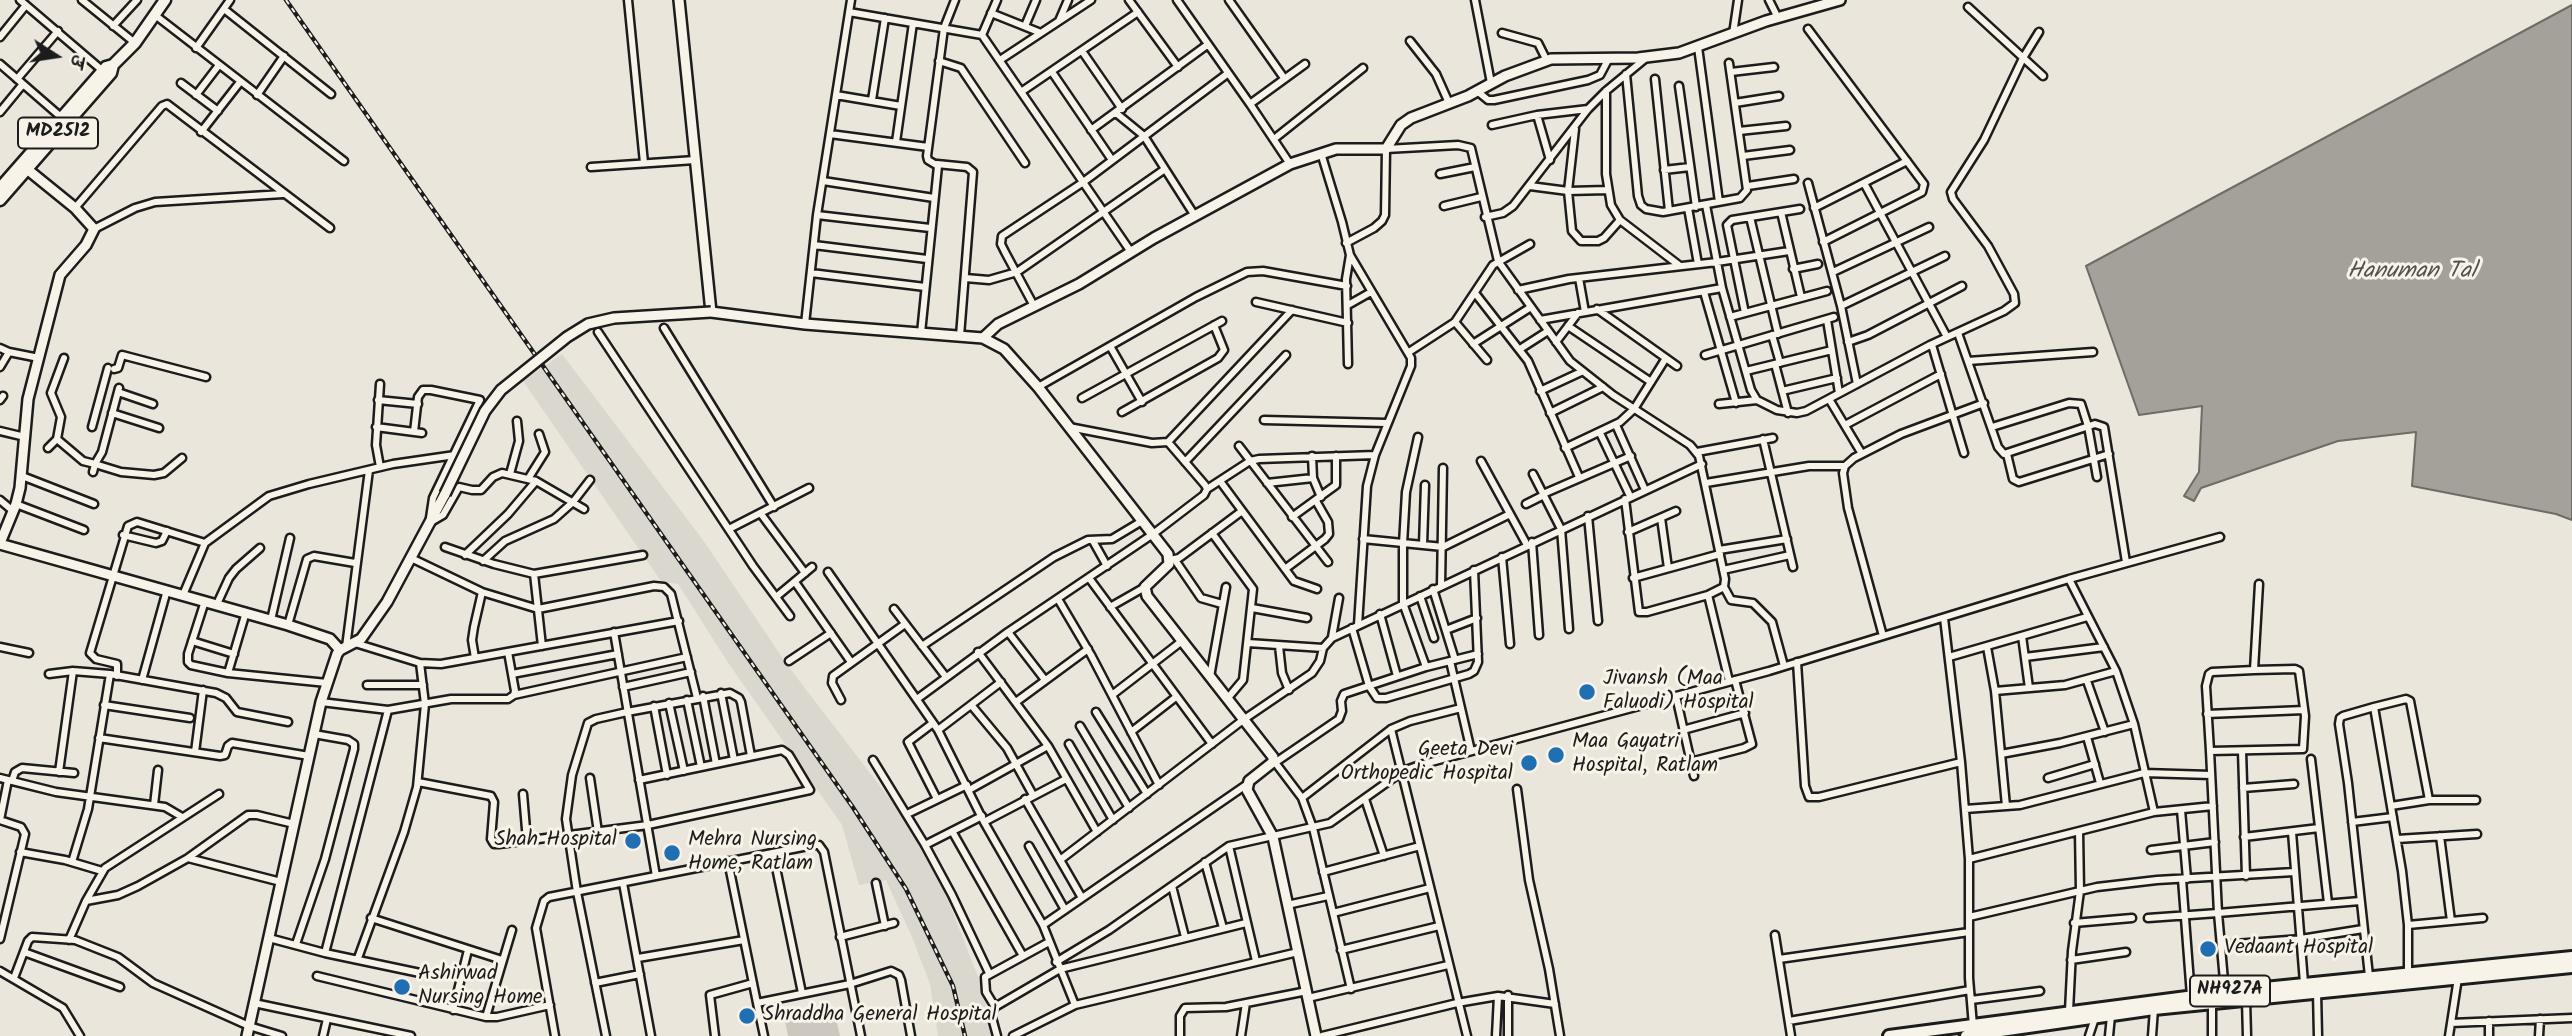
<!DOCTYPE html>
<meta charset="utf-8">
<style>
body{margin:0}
#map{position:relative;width:2572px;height:1036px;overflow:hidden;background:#eae6dc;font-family:Kalam,"Playpen Sans Deva",sans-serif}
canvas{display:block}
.north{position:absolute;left:21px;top:21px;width:70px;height:70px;-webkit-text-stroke:5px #f7f3e8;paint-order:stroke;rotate:102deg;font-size:19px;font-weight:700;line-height:28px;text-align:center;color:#1c1c1c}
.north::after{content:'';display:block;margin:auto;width:24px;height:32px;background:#1c1c1c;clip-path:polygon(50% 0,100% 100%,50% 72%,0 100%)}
</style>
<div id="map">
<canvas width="2572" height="1036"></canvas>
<div class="north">उ</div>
</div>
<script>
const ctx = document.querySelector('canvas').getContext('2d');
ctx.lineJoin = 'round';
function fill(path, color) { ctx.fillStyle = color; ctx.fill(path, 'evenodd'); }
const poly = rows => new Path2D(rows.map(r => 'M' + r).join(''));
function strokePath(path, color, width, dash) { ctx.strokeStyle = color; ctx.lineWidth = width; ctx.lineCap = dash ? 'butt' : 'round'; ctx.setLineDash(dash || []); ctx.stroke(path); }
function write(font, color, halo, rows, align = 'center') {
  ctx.font = font + ' Kalam,sans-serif'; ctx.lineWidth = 6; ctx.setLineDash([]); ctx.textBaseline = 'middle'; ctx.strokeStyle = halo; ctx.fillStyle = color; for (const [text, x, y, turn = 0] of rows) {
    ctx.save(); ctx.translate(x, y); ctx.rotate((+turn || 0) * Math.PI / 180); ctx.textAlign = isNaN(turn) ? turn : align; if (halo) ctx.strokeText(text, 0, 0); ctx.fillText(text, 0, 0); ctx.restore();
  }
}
fill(poly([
 [562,354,703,540,788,666,896,807,943,887,980,982,994,1036,938,1036,930,984,912,937,886,880,859,885,842,825,729,664,678,584,661,581,523,381]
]), '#dad7ce');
fill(poly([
 [833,1006,840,1036,788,1036,784,1016]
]), '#ccc8c0');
const water = poly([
 [2572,5,2572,520,2556,514,2412,486,2416,432,2338,441,2201,488,2194,501,2184,496,2199,472,2202,406,2139,415,2086,266,2572,5]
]);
fill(water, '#a3a19a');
strokePath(water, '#6d6c68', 2);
const street = poly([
 [20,0,103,71],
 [82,0,135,43],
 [628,0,644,163],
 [1129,0,1178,67],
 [1177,0,1250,104,1290,164],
 [1229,0,1284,78],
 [1475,0,1491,83],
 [1769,0,1778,18],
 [1968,7,2043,76],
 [224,9,331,94],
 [849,12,982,35,1131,252],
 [991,13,1041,33],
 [155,15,344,161],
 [1059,21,1068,0],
 [113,26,137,0],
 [1025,26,1036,0],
 [1808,29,1924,184,1922,192,1823,242],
 [1502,33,1538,43,1547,61],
 [1733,34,1738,0],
 [982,35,997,0],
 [0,37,26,5],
 [1410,41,1436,74,1449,103],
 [1698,47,1719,202],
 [196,48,230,0],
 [1082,51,1122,109],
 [1000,60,1091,0],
 [939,61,961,68,1025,163],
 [0,64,61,117],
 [1052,72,1112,160],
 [1731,72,1774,67],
 [1626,74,1638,196,1641,205,1646,209,1663,212,1740,198,1747,190,1729,63],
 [17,79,58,31],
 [1655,79,1669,211],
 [181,83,218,111],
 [1679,86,1696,207],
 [1477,91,1488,100,1494,100,1588,80,1600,75,1609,58],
 [1606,91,1606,174,1611,205,1620,220,1680,266],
 [1021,92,1138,12],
 [196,95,219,65],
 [257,95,284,56],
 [836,95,901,106],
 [872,100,885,18],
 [1735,103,1779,96],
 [1250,104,1305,64],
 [0,112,23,84],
 [1116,113,1144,136,1195,216],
 [1537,115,1550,160],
 [1492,125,1537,115,1588,109],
 [1575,129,1568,191,1572,231,1581,241,1598,241,1604,238,1620,220],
 [1091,130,1207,45],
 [1739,131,1786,126],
 [201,132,240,82],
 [830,134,928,147],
 [1274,139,1363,68],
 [896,142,913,23],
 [1321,153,1342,222,1350,255,1411,358,1411,366,1375,455,1367,486,1358,625],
 [1743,156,1790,150],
 [937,164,967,167,973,172,960,336],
 [591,167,695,160],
 [1664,170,1690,167],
 [1440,174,1475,167],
 [823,181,934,198],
 [1808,183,1841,306,1857,384],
 [1864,183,1947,337],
 [1530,186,1568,191,1607,190],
 [1748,186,1794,179],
 [1706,205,1722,288,1751,390,1757,400,1777,410,1797,413,1806,411,1930,345,2004,311,2015,303,2014,294,1988,246,1953,199,1951,192,1984,140,2023,58,2039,32],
 [1444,206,1481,197],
 [75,208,162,106,167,104,330,228],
 [1688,208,1698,264],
 [1814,208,1907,161],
 [1781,212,1801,297],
 [817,215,930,228],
 [1485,217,1503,213,1513,206,1588,109,1606,91,1646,58],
 [1750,217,1778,334],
 [94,229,135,208,155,202,283,194],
 [1346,243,1374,228,1382,221,1385,215,1386,149,1458,145,1471,148,1498,261,1570,361,1613,395,1690,445,1699,456,1725,579,1724,587,1708,595,1647,612,1639,612,1625,499],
 [814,245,927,259],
 [1793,269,1818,264],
 [1833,272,1929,227],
 [811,273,925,287],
 [965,278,989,280,1017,272,1165,169],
 [1579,278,1585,312],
 [1518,290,1569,279,1717,262,1789,251],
 [1704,292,1736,403],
 [1475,293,1528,361,1579,477],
 [1256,302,1348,323],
 [1348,305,1371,292],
 [1034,306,1005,252,1001,244,1002,236,1082,183,1227,74],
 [1841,306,1945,256],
 [1597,309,1677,366],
 [1745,313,1727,225,1732,220,1800,209],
 [1730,317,1827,291],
 [1540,320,1722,288],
 [1827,320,1839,393],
 [1455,322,1487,360],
 [805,324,817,215,851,0],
 [1568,326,1651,382],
 [664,328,774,507],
 [598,332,753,566,790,616],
 [921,333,938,166,928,160,927,156,944,28,955,0],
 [1958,333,1998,447,2004,454,2095,424,2104,427,2126,562],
 [1772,335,1780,363],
 [1556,342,1578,313],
 [1848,342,1868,335,1962,286],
 [1473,344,1531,307],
 [1932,345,1964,453],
 [1110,346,1142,402],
 [0,348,9,352,39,358],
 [1520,349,1548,331],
 [1409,352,1455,322,1493,265,1530,244],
 [1705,355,1834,317],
 [64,358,51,393,61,417,57,439,83,461,95,464,93,472],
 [1968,361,2093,352],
 [1348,364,1346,279,1350,255],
 [1775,364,1788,413],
 [0,367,9,352],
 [114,369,118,368,122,355,206,377],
 [1746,371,1832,350],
 [1038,387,1196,297,1247,272,1263,271,1347,286],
 [119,388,102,452,95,464,121,472,154,475,164,473,182,458],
 [1540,391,1581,372],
 [1782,391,1837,378],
 [118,392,153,404],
 [1082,398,1222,321],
 [1829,399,1862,454],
 [0,400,3,396],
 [378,400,418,404],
 [1719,404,1757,400],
 [1122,412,1218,358,1224,350,1214,325],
 [112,413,159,428],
 [1550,413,1603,387],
 [1264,420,1386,423],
 [1616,425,1645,490],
 [1845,425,1941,374],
 [92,427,108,368],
 [376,427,422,433],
 [1069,427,1152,443,1168,442,1292,310],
 [1992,427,2069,403,2081,404,2088,426,2097,477],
 [0,431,25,437],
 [414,432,418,397,423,390,431,390,480,400,433,498,430,518],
 [1600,433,1630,496],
 [1418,437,1406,492,1403,544,1403,603,1426,667],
 [1763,439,1793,567],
 [1239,446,1328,562],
 [48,448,57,439],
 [1565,448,1620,422,1634,409,1666,358],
 [1697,452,1773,438],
 [2007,454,2013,479,2019,482,2109,454],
 [1312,456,1313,478,1321,497],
 [1481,461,1527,545],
 [1185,462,1286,355],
 [380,467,376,445,380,384],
 [510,474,519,441,517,421],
 [1533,474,1561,529,1569,629],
 [22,476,94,504],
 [528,479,545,452,539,434],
 [1220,481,1294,581,1317,589],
 [1267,483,1313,478],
 [1706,483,1809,466,1845,466],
 [1207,489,1250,461,1259,459,1375,455],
 [1543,494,1631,456],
 [0,500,13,511],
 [16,504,84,530],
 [1526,504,1544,495],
 [761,514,805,573],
 [1588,516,1598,621],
 [1292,517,1336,485,1336,456],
 [1661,518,1668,568],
 [431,522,443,515,459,487,472,490,481,490,493,477,502,473,536,481,584,509],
 [729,529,809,488],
 [1628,532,1676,511],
 [1212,533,1253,589,1243,680,1227,699],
 [123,535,156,543,162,541,167,531],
 [1363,539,1443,547,1510,514],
 [1093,541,1107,566],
 [1532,542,1539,635],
 [1423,545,1425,485],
 [445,547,494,564,534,574,643,555],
 [1719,550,1787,539],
 [465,555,508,514,536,481],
 [1502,557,1510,644],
 [411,558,482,592,538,609,654,586,664,587,671,594,697,698],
 [1170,560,1179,558,1242,511],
 [1175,560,1201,598,1222,604],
 [483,561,505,541,554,519,573,502,590,480],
 [1285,569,1325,539,1329,534,1328,522,1316,501],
 [1723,570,1790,555],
 [828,572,938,730,984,822,1043,925,1075,1005],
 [534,574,542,646],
 [1089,578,1212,744],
 [1633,578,1720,554],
 [2069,579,2116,671,2134,724,2154,812],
 [795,582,851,662],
 [1441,586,1443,468],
 [1724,587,1731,600,1753,603,1772,622,1784,666],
 [1433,589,1455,660],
 [183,595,205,543,269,496,309,484,393,464,455,455],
 [1708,595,1729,681],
 [1420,596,1434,638],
 [776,597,812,567],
 [1058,599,1091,655,1159,785],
 [205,601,188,654,188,662,191,665,228,673,327,683],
 [217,604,229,578,236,569,260,548],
 [1110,607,1145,587],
 [1252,608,1307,618],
 [894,609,946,677],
 [1380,614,1397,676],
 [1944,618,1961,762,1969,859,1969,978,1973,1026],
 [271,620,290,538],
 [288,625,307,559,314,556,355,563],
 [1352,628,1369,686,1377,698,1386,698,1469,674,1474,671,1478,662,1474,570],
 [1446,630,1477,618],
 [614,632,656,876],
 [1008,632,1045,680],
 [1883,636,1848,508,1843,473,1845,466,1854,458,1901,434,1984,403],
 [2022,636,2029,688],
 [1332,637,1339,598],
 [192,641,234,654],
 [355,643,420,663,441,664,679,621],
 [1248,643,1323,648],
 [922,646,1054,557,1088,540,1112,539,1142,521],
 [1279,646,1282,673,1289,690],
 [0,647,29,653],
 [346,647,369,470],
 [1987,647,1995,691,2006,806],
 [978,652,1048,746,1097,832],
 [1949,657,2087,617],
 [2025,657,2104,647],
 [475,658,472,640,474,627,482,592],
 [789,661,831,633],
 [1450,661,1471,751],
 [1797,662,1805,786,1809,797,1819,797,1961,762],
 [2254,670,2259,584],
 [228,673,246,612],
 [49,674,73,671,110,674,216,693,226,698,237,712,288,722],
 [512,674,618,654],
 [117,676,117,664,96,659,90,653,128,526,137,522,205,543],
 [1210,677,1226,587],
 [142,680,167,590],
 [2087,681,2105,732],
 [367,685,423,685],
 [623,687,691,672],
 [1995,691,2065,685,2116,671],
 [721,693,734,760],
 [514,695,687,657],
 [1112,695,1182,641],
 [703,696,716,764],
 [1676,696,1694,776],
 [917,699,1008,632,1153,534,1204,495,1207,489,1205,485,1168,442],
 [687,700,701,767],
 [841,700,832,683,833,676,905,624],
 [321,702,388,710,451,699,508,699,514,695,515,691,508,652],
 [1016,702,1088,649],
 [669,703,684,771],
 [104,705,190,718],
 [654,706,667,775],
 [972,706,1007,748,1033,795],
 [1096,712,1147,794],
 [2207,714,2304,710],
 [933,723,908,742,937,799],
 [1080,726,1129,808],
 [1391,729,1467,1036],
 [938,730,1001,682],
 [1683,730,1745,713],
 [1131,732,1176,697],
 [2087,737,2100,783],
 [99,738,220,756,225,755,228,746,232,743,309,756],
 [1069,744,1113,820],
 [2242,751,2246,876],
 [195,752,203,690],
 [2001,754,2060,743,2134,724],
 [2311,759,2328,903],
 [873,760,925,845,952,895,989,973],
 [1274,761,1302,798,1313,828,1351,989],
 [1276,762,1339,719,1342,711,1341,701,1344,694,1426,667,1478,654],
 [1690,762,1744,748,1752,744,1735,680],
 [59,772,73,671],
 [0,778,56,792,165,807,182,817],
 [590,778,598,832],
 [2048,778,2095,764],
 [12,781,15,772,22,768,74,773],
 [418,782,491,796,494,802,491,839,494,844,499,844,648,825,810,790,789,755,782,750,639,780],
 [2243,788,2294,784],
 [1517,789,1529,880,1549,969,1560,1036],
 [969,790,1048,746],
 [523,794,527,841],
 [1302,798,1391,729,1410,721,1461,708],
 [1025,799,1082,898],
 [1365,799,1384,856],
 [154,805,158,770],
 [2391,806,2429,800,2476,800],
 [1965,809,2020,805,2144,773,2211,775],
 [2181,810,2187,879],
 [907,814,967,785],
 [0,820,8,780],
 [984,822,1066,779],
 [2352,822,2393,817],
 [952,831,1023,956],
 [2292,832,2304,983],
 [2440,836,2451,921],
 [2244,837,2319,828],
 [2397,839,2477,834],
 [925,845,982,816],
 [1029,846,1065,910],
 [1229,846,1256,961],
 [2151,850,2215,842],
 [20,852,65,860,102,871],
 [773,853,802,993],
 [188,858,281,882],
 [1969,859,2154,812,2213,806],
 [1060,860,1243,720,1312,673,1320,661,1323,648,1332,638,1702,464],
 [728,861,757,1003],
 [72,862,88,809,110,674],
 [1205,862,1223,928],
 [1323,872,1420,846],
 [2182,879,2191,996],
 [623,883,651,1036],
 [876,883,885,926],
 [1172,886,1185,937],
 [86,901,118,895,138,886,188,858,248,815,257,815,294,824],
 [1287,905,1328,896],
 [1333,913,1430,888],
 [1969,917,2097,887,2157,880,2294,872],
 [371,918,502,960],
 [2148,918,2218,913,2210,751,2303,749,2305,716,2299,671,2295,669,2254,670,2212,672,2209,674,2206,686,2210,751],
 [2074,923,2132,918],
 [1043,925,1246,785],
 [2408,925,2483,918],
 [1775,935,1791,1036],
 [840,937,894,923],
 [269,938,325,953,420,973],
 [0,939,25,834,21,827,0,820],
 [69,940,86,901,105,868,219,794],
 [296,944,325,859,354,749,354,744,348,740,314,734],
 [2222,945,2301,939,2363,929],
 [1341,950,1439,926],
 [24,952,120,987],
 [325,953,388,710],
 [358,958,404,832,417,787,425,704,420,663],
 [638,958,744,940],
 [1779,959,1969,932],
 [2071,960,2126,952],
 [1056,962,1109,930,1229,846,1330,823,1403,771,1420,765,1769,671,2069,579,2220,537],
 [0,971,63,1008,80,1036],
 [2408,972,2408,925,2402,871,2374,707,2406,699,2410,701,2429,800],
 [317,976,486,1017,497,1017,550,1005],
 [2369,976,2348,783,2339,724,2340,718,2343,716,2374,707],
 [14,978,28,941,32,937,75,940,118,957,153,983,249,1026,282,1036],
 [595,983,640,974],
 [2225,992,2218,913,2360,901],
 [2317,992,2318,1036],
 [1308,998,1448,965],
 [1971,1000,2040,991],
 [2246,1000,2247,1036],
 [254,1003,411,1036],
 [995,1007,986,992,985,977,1049,942],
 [453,1010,468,950],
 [2069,1011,2072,951,2080,891,2079,831],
 [486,1017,512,930],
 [1789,1021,1970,990],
 [2451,1023,2572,1018],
 [323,1036,327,1019],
 [555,1036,536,928,544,901,549,897,813,845,819,845,824,852,861,1036],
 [606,1036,577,892,566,819,572,775,588,723,596,719,627,712,730,693,739,698,741,702,751,756],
 [715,1036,710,995,753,983],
 [764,1036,757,1003,850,984,891,971,899,975,901,980,911,1036],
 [997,1036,991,1014,995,1007,1060,969,1246,923],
 [1013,1036,1075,1005,1298,952],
 [1180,1036,1180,1016,1185,1008,1226,1007,1307,991],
 [1241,1036,1246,1003],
 [1322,1036,1457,1003,1498,996,1555,1004],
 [1496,1036,1498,996],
 [1508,1036,1508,995],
 [2089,1036,2095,1018],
 [2109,1036,2111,1016],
 [2152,1036,2154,1009],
 [2212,1036,2212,1003],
 [2449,1036,2458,978],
 [2489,1036,2489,1021],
 [2539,1036,2540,1019]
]);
const secondary = poly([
 [679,0,711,312,805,324,983,338,1004,349,1038,387,1168,554,1169,564,1145,587,1147,596,1273,757,1273,762,1249,781,1247,790,1273,837,1316,1036],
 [983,338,998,324,1079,284,1154,238,1290,164,1336,149,1386,149,1401,125,1411,118,1468,96,1505,76,1551,59,1638,58,1679,53,1766,21,1840,0],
 [0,543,16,504,20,488,28,399,60,275,86,245,94,229,75,208,22,165],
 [0,544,288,625,330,639,340,650],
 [247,1036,321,702,337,654,340,650,361,639,387,602,445,494]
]);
const primary = poly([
 [0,188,106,67,113,65,135,43,165,0],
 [0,200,111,73,113,65]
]);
const highway = poly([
 [1889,1036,2225,992,2572,957],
 [1966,1036,2154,1009,2572,967]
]);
strokePath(street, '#1c1c1c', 11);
strokePath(secondary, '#1c1c1c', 14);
strokePath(primary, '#1c1c1c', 15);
strokePath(highway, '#1c1c1c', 16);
strokePath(street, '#f7f3e8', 6);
strokePath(secondary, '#f7f3e8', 9);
strokePath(primary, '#f7f3e8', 10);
strokePath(highway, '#f7f3e8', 10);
const rail = poly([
 [286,0,852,806,906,889,953,986,965,1036]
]);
strokePath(rail, '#1c1c1c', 4.5);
strokePath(rail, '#f7f3e8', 2, [5]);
const secondaryBridge = poly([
 [445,494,485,411,501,390,567,337,588,324,614,318,711,312]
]);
strokePath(secondaryBridge, '#1c1c1c', 14, []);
strokePath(secondaryBridge, '#f7f3e8', 9);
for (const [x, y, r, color] of [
 [1587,692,9,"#1f6fb2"],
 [1556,755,9,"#1f6fb2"],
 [1529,763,9,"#1f6fb2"],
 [633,841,9,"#1f6fb2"],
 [672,853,9,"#1f6fb2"],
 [2208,949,9,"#1f6fb2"],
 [402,987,9,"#1f6fb2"],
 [747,1016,9,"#1f6fb2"]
]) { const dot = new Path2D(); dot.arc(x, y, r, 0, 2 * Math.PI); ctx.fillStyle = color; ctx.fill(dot); strokePath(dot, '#f7f3e8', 2.5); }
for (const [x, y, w] of [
 [58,133,80],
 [2230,991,80]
]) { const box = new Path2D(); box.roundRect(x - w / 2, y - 15.5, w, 31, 5); ctx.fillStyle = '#f7f3e8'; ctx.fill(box); strokePath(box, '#1c1c1c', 2); }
write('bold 19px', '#1c1c1c', null, [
 ["MD2512",58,133],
 ["NH927A",2230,991]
]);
write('21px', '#1c1c1c', '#f7f3e8', [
 ["Jivansh (Maa",1603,680],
 ["Faluodi) Hospital",1603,704],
 ["Maa Gayatri",1572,743],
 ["Hospital, Ratlam",1572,767],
 ["Geeta Devi",1513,751,"right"],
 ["Orthopedic Hospital",1513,775,"right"],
 ["Shah Hospital",617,841,"right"],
 ["Mehra Nursing",688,841],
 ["Home, Ratlam",688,865],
 ["Vedaant Hospital",2224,949],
 ["Ashirwad",418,975],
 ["Nursing Home",418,999],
 ["Shraddha General Hospital",763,1016]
], 'left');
write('italic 23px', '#52514e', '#f7f3e8', [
 ["Hanuman Tal",2412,273]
]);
</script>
